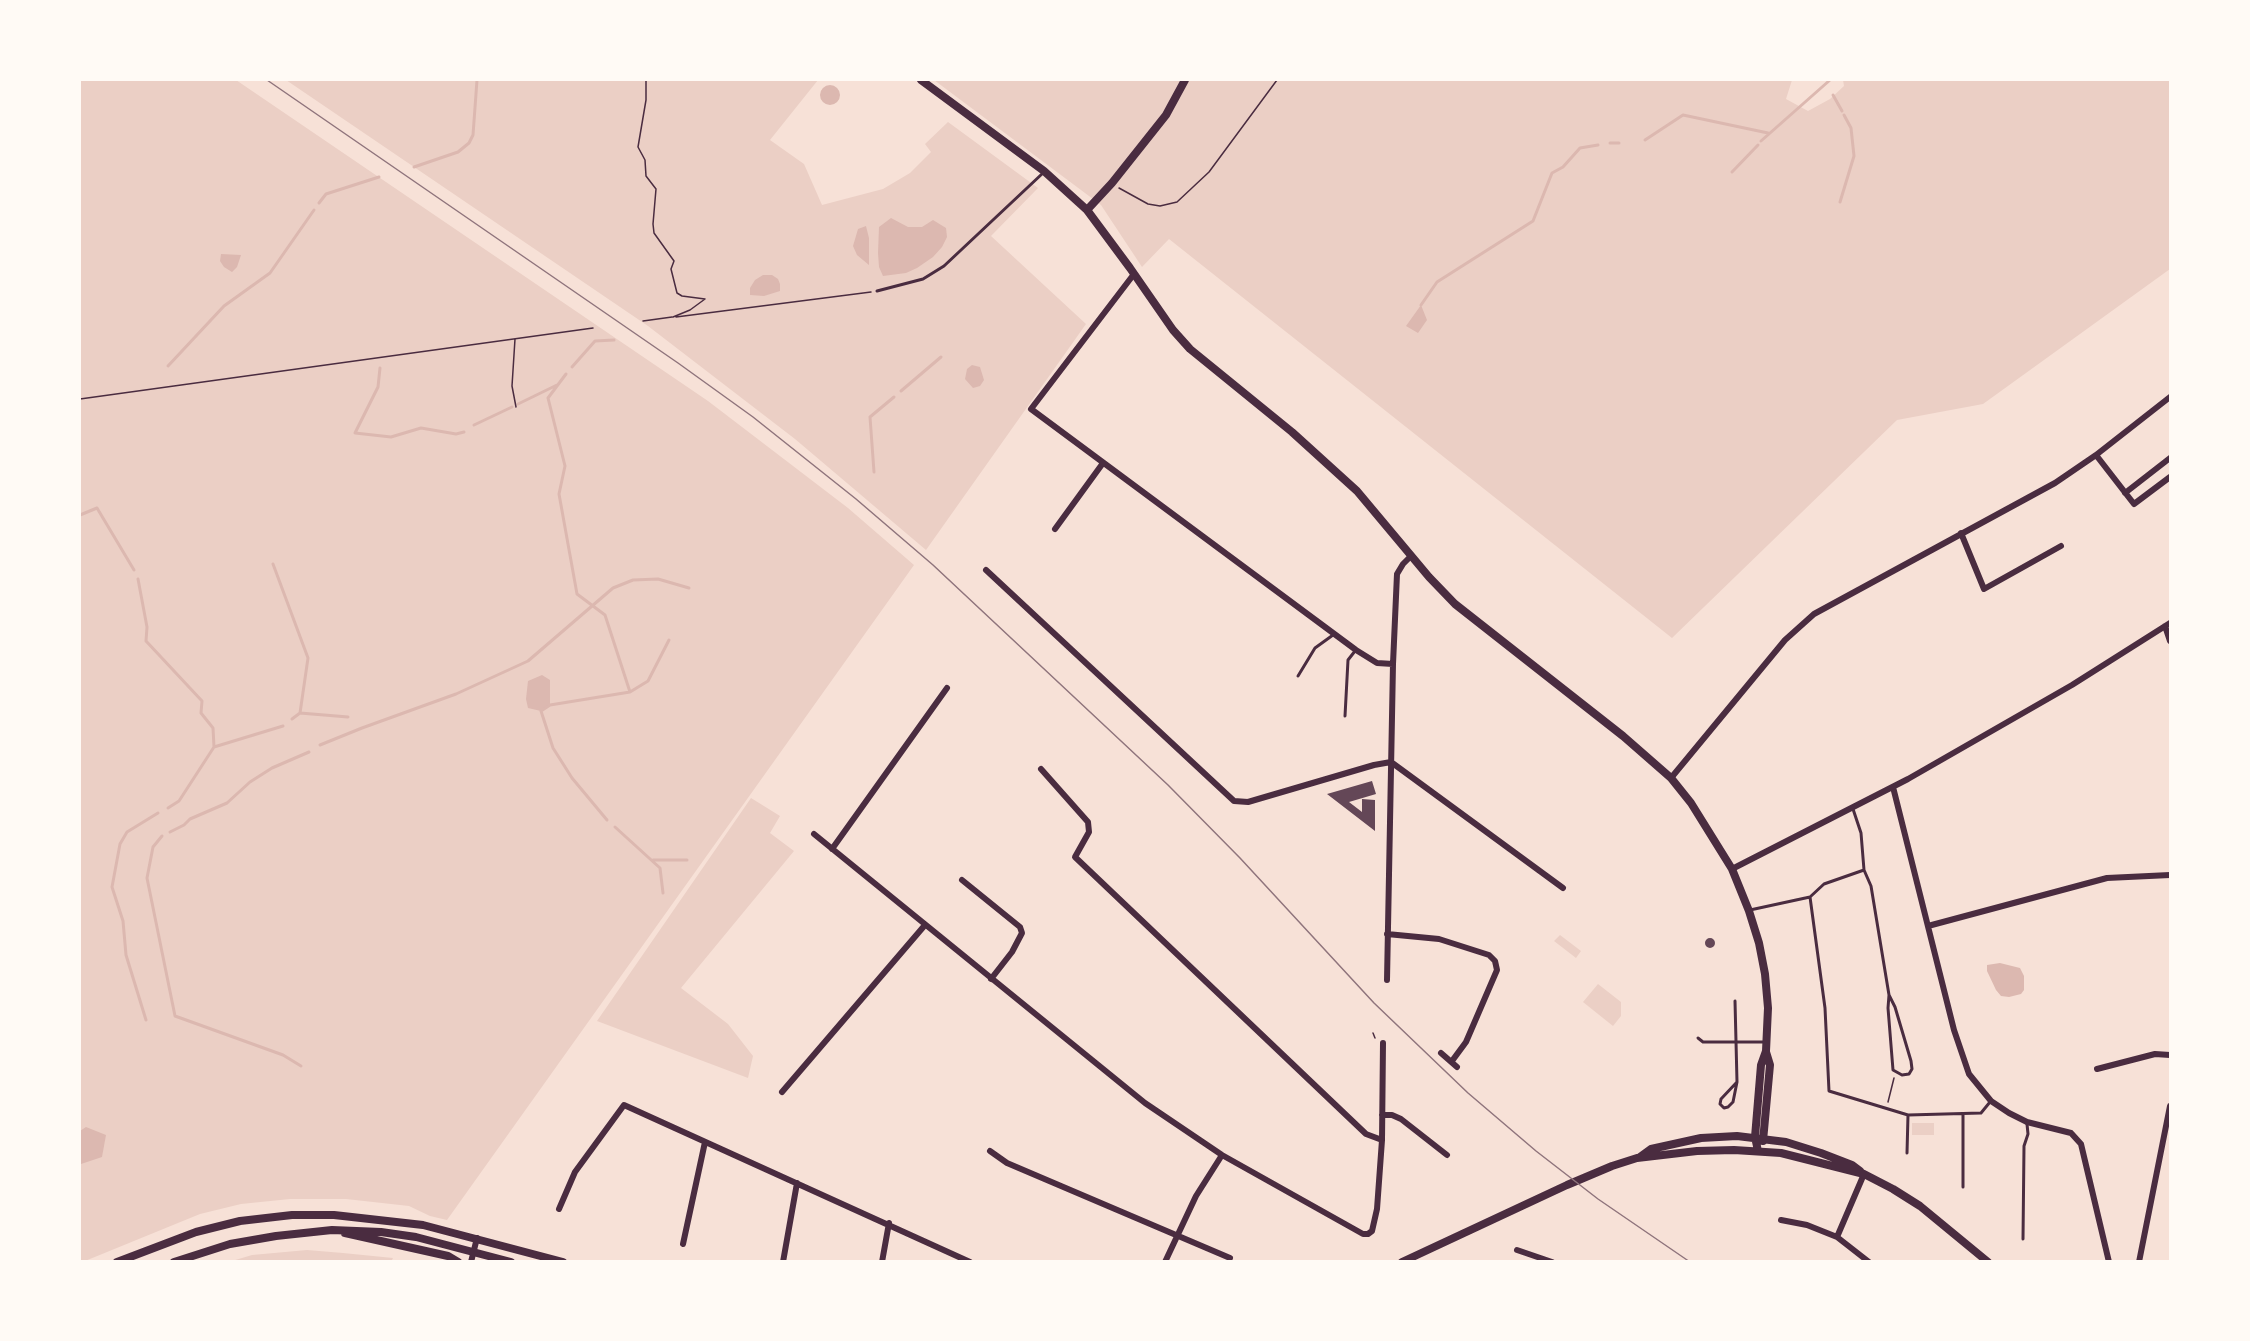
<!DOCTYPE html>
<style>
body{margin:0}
#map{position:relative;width:2250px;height:1341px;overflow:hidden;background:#f7e1d7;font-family:"Source Serif 4",serif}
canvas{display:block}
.frame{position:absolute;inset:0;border:81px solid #fffaf5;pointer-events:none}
</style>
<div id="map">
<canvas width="2250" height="1341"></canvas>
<div class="frame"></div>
</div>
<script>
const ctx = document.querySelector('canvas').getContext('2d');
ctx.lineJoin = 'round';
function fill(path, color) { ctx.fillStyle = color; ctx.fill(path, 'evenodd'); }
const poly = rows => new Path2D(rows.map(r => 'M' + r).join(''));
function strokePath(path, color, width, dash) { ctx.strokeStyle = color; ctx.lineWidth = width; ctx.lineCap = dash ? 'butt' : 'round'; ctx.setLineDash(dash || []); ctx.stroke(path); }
fill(poly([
 [80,80,236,80,708,401,848,508,914,565,447,1220,430,1216,409,1206,346,1199,290,1199,241,1204,200,1214,85,1261,80,1260],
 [286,80,818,80,770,140,804,164,822,205,883,189,910,173,931,152,925,144,948,122,1038,188,991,236,1086,324,926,550,795,439,648,326],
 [934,80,1792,80,1786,99,1808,111,1830,99,1844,86,1843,80,2170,80,2170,269,1983,404,1897,420,1672,638,1169,239,1142,267,1101,205],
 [751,798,780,816,770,833,794,851,681,988,728,1024,753,1056,748,1078,597,1021],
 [1560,935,1581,951,1576,958,1554,941],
 [1598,984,1621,1002,1621,1016,1613,1026,1583,1002],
 [1912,1123,1934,1123,1934,1135,1912,1135],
 [307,1250,343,1253,393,1258,391,1262,232,1261,252,1255]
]), '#ebcfc5');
fill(poly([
 '820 95a10 10 0 1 1 20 0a10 10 0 1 1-20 0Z',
 [891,218,908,227,922,227,933,220,946,228,947,237,942,247,933,257,917,268,906,273,883,276,879,267,878,253,879,227],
 [866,226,869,238,869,265,857,255,853,246,858,229],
 [221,254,241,255,237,267,232,272,224,267,220,261],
 [763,275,772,275,778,279,780,284,780,291,764,296,750,295,750,288,755,280],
 [1421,305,1427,320,1418,333,1406,326],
 [972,365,980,367,984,380,980,386,973,388,965,379,967,369],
 [542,675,550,680,550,705,541,711,528,708,526,699,528,681],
 [2000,963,2020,968,2024,976,2024,990,2021,994,2009,997,2001,996,1996,990,1987,971,1987,965],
 [86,1127,106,1135,102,1157,81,1164,80,1131]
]), '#dcb8b0');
strokePath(poly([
 [1833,95,1842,111],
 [1645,140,1683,115,1768,133],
 [1761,141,1830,80],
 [1610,143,1619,143],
 [414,167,458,152,469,143,473,135,477,80],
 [1732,172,1758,145],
 [1840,202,1854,156,1851,128,1844,115],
 [319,203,326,194,379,177],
 [1421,305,1437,282,1533,221,1552,173,1563,167,1580,148,1598,145],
 [168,366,224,306,270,273,314,210],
 [572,367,595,341,614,340],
 [380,368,378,387,355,433,391,437,421,428,456,434,464,432],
 [566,374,548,398,565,466,559,494,577,594,605,615,630,692,550,705,541,711,553,748,572,778,607,820],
 [901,391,941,357],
 [518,404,557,385],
 [474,425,512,407],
 [874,472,870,417,894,397],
 [80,515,97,508,134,570],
 [273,564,308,658,300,713,292,719],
 [138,579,147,627,146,641,202,701,201,713,213,728,214,747],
 [630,692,648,681,669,640],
 [300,713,348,717],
 [320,745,362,728,456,694,528,661,613,588,633,580,658,579,689,588],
 [168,808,179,801,214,747,283,726],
 [615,827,660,868,663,893],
 [170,832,184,825,190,819,227,803,250,782,272,768,309,752],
 [162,836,153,847,147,878,175,1016,283,1055,301,1066],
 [653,860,687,860],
 [146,1020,126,955,123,921,112,887,120,844,127,832,158,813]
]), '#dcb8b0', 3);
fill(poly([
 [1372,781,1376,794,1349,802,1362,812,1362,799,1375,800,1375,831,1327,794],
 '1705 943a5 5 0 1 1 10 0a5 5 0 1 1-10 0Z'
]), '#644757');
strokePath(poly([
 [646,80,646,100,638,147,645,160,646,176,656,189,653,224,654,233,674,261,671,269,677,293,682,296,705,299,690,310,673,317],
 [1119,188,1148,204,1160,206,1177,202,1209,172,1277,80],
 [676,317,871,292],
 [643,321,672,317],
 [515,339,512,386,516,407],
 [80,399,593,328],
 [1373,1033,1375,1038],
 [1888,1102,1894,1078]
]), '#4a2c40', 1.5);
strokePath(poly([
 [877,291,923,279,944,266,1043,173],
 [1298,676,1315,648,1333,635],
 [1345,716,1348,660,1355,651],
 [1853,809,1861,833,1864,870,1871,886,1889,995,1888,1008,1893,1070,1902,1075,1909,1074,1912,1069,1911,1061,1895,1007,1889,995],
 [1810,897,1825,1008,1829,1091,1908,1115,1981,1113,1990,1102],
 [1750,910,1810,897,1824,884,1864,870],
 [1735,1001,1737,1082,1733,1102,1728,1107,1724,1108,1720,1104,1721,1099,1737,1082],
 [1698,1038,1703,1042,1765,1042],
 [1907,1153,1908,1115],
 [1963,1187,1963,1115],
 [2023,1239,2024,1146,2028,1134,2027,1124]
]), '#4a2c40', 3);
strokePath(poly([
 [1134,274,1031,409,1356,650,1377,663,1393,664],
 [2096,455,2134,504,2170,477],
 [2125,493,2170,458],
 [1055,529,1103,463],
 [1961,533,1984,589,2061,546],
 [986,570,1234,801,1248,802,1374,765,1391,762,1563,888],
 [2165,626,2170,641],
 [1041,769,1088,822,1089,832,1075,857,1366,1134,1382,1140],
 [1671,778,1785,640,1814,614,2055,483,2096,455,2170,397],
 [1893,787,1954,1030,1969,1074,1991,1101,2009,1113,2027,1122,2071,1133,2081,1144,2109,1262],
 [814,834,1145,1103,1222,1155,1363,1234,1368,1234,1372,1231,1377,1209,1382,1140,1383,1043],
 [832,849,947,688],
 [1732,869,1908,779,2072,685,2170,623],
 [962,880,1020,927,1022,933,1012,952,991,979],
 [1928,926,2107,878,2170,875],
 [1387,934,1439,939,1489,955,1495,961,1497,970,1466,1042,1452,1061],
 [1387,980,1393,664,1397,574,1403,564,1411,556],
 [1441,1053,1457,1067],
 [2097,1069,2155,1054,2170,1055],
 [782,1092,925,925],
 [1382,1115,1392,1115,1401,1119,1447,1155],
 [990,1151,1007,1163,1230,1258],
 [559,1209,575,1172,624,1105,970,1262],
 [1781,1220,1807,1225,1837,1237,1869,1262],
 [1837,1237,1864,1174],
 [683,1244,705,1142],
 [1517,1250,1552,1262],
 [471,1262,477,1238],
 [783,1262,797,1183],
 [882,1262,889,1223],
 [1165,1262,1196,1196,1222,1155],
 [2139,1262,2170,1106]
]), '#4a2c40', 6);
strokePath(poly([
 [921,80,1044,171,1087,210,1130,268,1173,330,1190,349,1292,432,1357,491,1429,577,1455,604,1623,736,1671,778,1691,803,1732,869,1749,911,1759,943,1765,974,1768,1008,1766,1051,1761,1065,1755,1137,1758,1151],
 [1087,210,1112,183,1166,115,1185,80],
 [1763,1141,1770,1065,1766,1052],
 [1640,1157,1651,1149,1701,1138,1737,1136,1786,1142,1821,1153,1852,1165,1860,1171],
 [345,1233,448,1256,458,1262],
 [117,1262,196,1232,240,1221,292,1215,334,1215,423,1225,563,1262],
 [174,1262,230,1244,276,1236,332,1230,381,1232,416,1237,511,1262],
 [1402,1262,1567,1185,1612,1166,1637,1158,1697,1151,1734,1150,1781,1153,1864,1174,1893,1189,1920,1206,1988,1262]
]), '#4a2c40', 8);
strokePath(poly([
 [267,80,678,363,753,417,856,499,933,565,1168,785,1240,858,1374,1003,1468,1093,1536,1151,1598,1199,1690,1262]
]), '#8f747c', 1.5);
</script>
